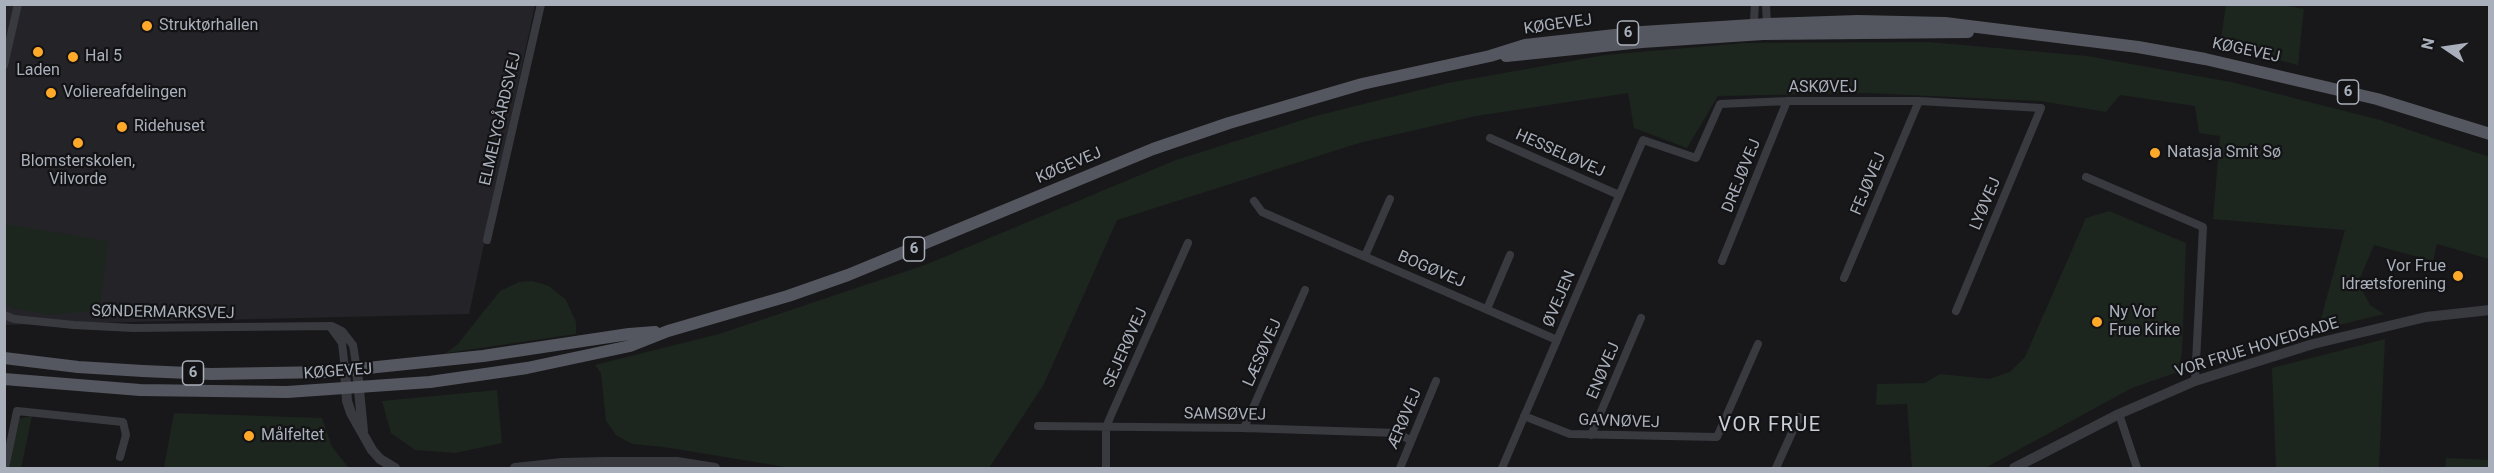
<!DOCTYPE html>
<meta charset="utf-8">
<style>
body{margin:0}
#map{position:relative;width:2494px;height:473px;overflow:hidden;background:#18181a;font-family:Roboto,sans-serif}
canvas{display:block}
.frame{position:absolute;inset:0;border:6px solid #a9b0bb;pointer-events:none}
.north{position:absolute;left:2416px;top:18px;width:60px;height:60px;-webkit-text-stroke:4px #131315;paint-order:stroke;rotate:283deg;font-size:16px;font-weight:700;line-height:24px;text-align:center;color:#a9b0bb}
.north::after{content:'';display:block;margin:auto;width:21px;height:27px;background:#a9b0bb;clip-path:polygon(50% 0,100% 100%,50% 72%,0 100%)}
</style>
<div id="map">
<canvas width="2494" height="473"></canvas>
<div class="frame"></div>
<div class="north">N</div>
</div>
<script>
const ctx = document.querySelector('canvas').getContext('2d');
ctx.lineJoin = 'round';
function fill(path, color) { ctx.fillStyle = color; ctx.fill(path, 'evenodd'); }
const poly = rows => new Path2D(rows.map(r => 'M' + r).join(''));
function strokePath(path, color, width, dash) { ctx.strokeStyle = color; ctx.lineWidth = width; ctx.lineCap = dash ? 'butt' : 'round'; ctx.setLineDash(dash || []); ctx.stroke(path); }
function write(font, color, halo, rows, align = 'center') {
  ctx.font = font + ' Roboto,sans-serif'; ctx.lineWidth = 4.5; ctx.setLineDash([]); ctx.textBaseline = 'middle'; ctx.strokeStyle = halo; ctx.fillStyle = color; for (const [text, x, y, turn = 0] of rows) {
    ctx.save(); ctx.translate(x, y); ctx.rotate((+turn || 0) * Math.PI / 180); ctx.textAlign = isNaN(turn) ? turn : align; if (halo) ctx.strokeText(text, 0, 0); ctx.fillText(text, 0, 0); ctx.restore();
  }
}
fill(poly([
 [4,5,535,5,469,314,5,325]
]), '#242428');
fill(poly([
 [2226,5,2283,5,2304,9,2298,65,2220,45],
 [1929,42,2087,56,2231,82,2380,120,2489,157,2489,259,2437,244,2433,261,2374,245,2358,283,2370,305,2384,314,2318,330,2345,230,2213,219,2220,136,2199,133,2195,106,2120,95,2106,112,2041,101,1866,93,1718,96,1687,148,1634,128,1628,93,1476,116,1359,143,1117,220,1044,384,989,468,791,468,664,447,632,444,616,435,606,421,601,373,595,365,719,334,925,265,1176,160,1312,117,1448,83,1605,55,1745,43],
 [2109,211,2186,243,2182,353,2178,372,2132,388,1985,468,1912,468,1907,404,1876,405,1877,384,1925,383,1940,374,1989,379,2010,372,2025,357,2086,218],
 [5,224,108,241,100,310,50,315,13,308,5,304],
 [532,281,549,286,566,300,576,322,576,334,446,353,457,345,500,291,519,282],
 [2385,339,2379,468,2276,468,2272,368],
 [497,390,502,443,455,453,415,450,391,433,382,401],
 [174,413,322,418,332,447,349,468,164,468],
 [32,416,21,468,8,468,18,419],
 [2446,458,2489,460,2489,468,2445,468]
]), '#1d261e');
strokePath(poly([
 [1755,4,1754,20,1757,27],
 [1766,4,1767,26],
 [4,65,18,4],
 [1490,138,1619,195],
 [2086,177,2203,227,2195,381],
 [1254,201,1262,212,1557,340],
 [487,240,541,4],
 [1365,256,1390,199],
 [1722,261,1787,101],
 [1844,278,1919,101],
 [1487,309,1510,255],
 [4,315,14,319,74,325,133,328,332,326,342,331,353,345,357,370],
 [331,328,342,343,345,370],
 [2119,414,2137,468],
 [1524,416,1570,434,1717,437,1758,344],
 [1038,426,1244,428,1397,433,1410,440],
 [1244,428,1305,290],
 [1591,435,1641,318],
 [5,468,17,411,123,422,126,435,120,457],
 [1106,468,1106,427,1112,413,1188,243],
 [1400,468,1436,381],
 [1502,468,1643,140,1696,158,1720,104,1787,101,1919,101,2041,108,1956,311],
 [1776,468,1799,417,1807,421]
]), '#383a40', 8);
strokePath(poly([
 [345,370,347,401,351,413,372,450,380,459,395,468],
 [357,370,363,431],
 [515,468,562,463,605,462,677,462,715,468],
 [2014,468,2119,414,2195,381,2313,344,2426,317,2490,310]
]), '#383a40', 10);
strokePath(poly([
 [1506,56,1642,42,1763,34,1968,32],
 [4,358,78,367,143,371,211,374,329,372,483,356,629,334,655,332],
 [4,379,140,390,287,392,430,382,527,368,588,355,630,346,668,331,788,296,848,275,1153,149,1229,123,1362,84,1490,56,1525,45,1642,32,1768,24,1858,21,1945,23,2138,47,2205,59,2377,99,2490,134]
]), '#54575f', 12);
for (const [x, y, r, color] of [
 [147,26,6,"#ffa92b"],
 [38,52,6,"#ffa92b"],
 [73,57,6,"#ffa92b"],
 [51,93,6,"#ffa92b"],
 [122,127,6,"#ffa92b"],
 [78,143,6,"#ffa92b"],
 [2155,153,6,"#ffa92b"],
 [2458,276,6,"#ffa92b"],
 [2097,322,6,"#ffa92b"],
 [249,436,6,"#ffa92b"]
]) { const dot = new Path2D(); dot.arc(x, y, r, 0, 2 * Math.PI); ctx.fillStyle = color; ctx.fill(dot); strokePath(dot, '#131315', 2); }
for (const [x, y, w] of [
 [1628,33,21],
 [2348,92,21],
 [914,249,21],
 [193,373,21]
]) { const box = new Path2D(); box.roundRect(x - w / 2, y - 12, w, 24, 4.5); ctx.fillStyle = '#131315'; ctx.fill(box); strokePath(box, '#a9b0bb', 1.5); }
write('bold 15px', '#a9b0bb', null, [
 ["6",1628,33],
 ["6",2348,92],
 ["6",914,249],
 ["6",193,373]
]);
write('16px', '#a9b0bb', '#131315', [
 ["KØGEVEJ",1558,25,-8],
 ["KØGEVEJ",2246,51,12],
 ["ASKØVEJ",1823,88],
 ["ELMELYGÅRDSVEJ",501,119,-77],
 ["HESSELØVEJ",1560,154,24],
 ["KØGEVEJ",1069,166,-23],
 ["DREJØVEJ",1742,176,-68],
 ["FEJØVEJ",1869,184,-67],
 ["LYØVEJ",1986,204,-67],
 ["BOGØVEJ",1431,270,23],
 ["ØVEJEN",1560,299,-67],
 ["SØNDERMARKSVEJ",163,313,1],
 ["SEJERØVEJ",1126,348,-66],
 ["VOR FRUE HOVEDGADE",2257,348,-17],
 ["LÆSØVEJ",1263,353,-66],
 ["ENØVEJ",1604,371,-67],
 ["KØGEVEJ",338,372,-4],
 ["SAMSØVEJ",1225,415,1],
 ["ÆRØVEJ",1405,419,-67],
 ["GAVNØVEJ",1619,422,2]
]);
write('16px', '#a9b0bb', '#131315', [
 ["Struktørhallen",159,26],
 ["Hal 5",85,57],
 ["Laden",38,71,"center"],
 ["Voliereafdelingen",63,93],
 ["Ridehuset",134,127],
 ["Natasja Smit Sø",2167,153],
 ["Blomsterskolen,",78,162,"center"],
 ["Vilvorde",78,180,"center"],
 ["Vor Frue",2446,267,"right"],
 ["Idrætsforening",2446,285,"right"],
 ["Ny Vor",2109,313],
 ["Frue Kirke",2109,331],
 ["Målfeltet",261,436]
], 'left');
ctx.letterSpacing = '1.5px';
write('20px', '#cacfd7', '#131315', [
 ["VOR FRUE",1770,426]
]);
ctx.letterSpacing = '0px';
</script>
